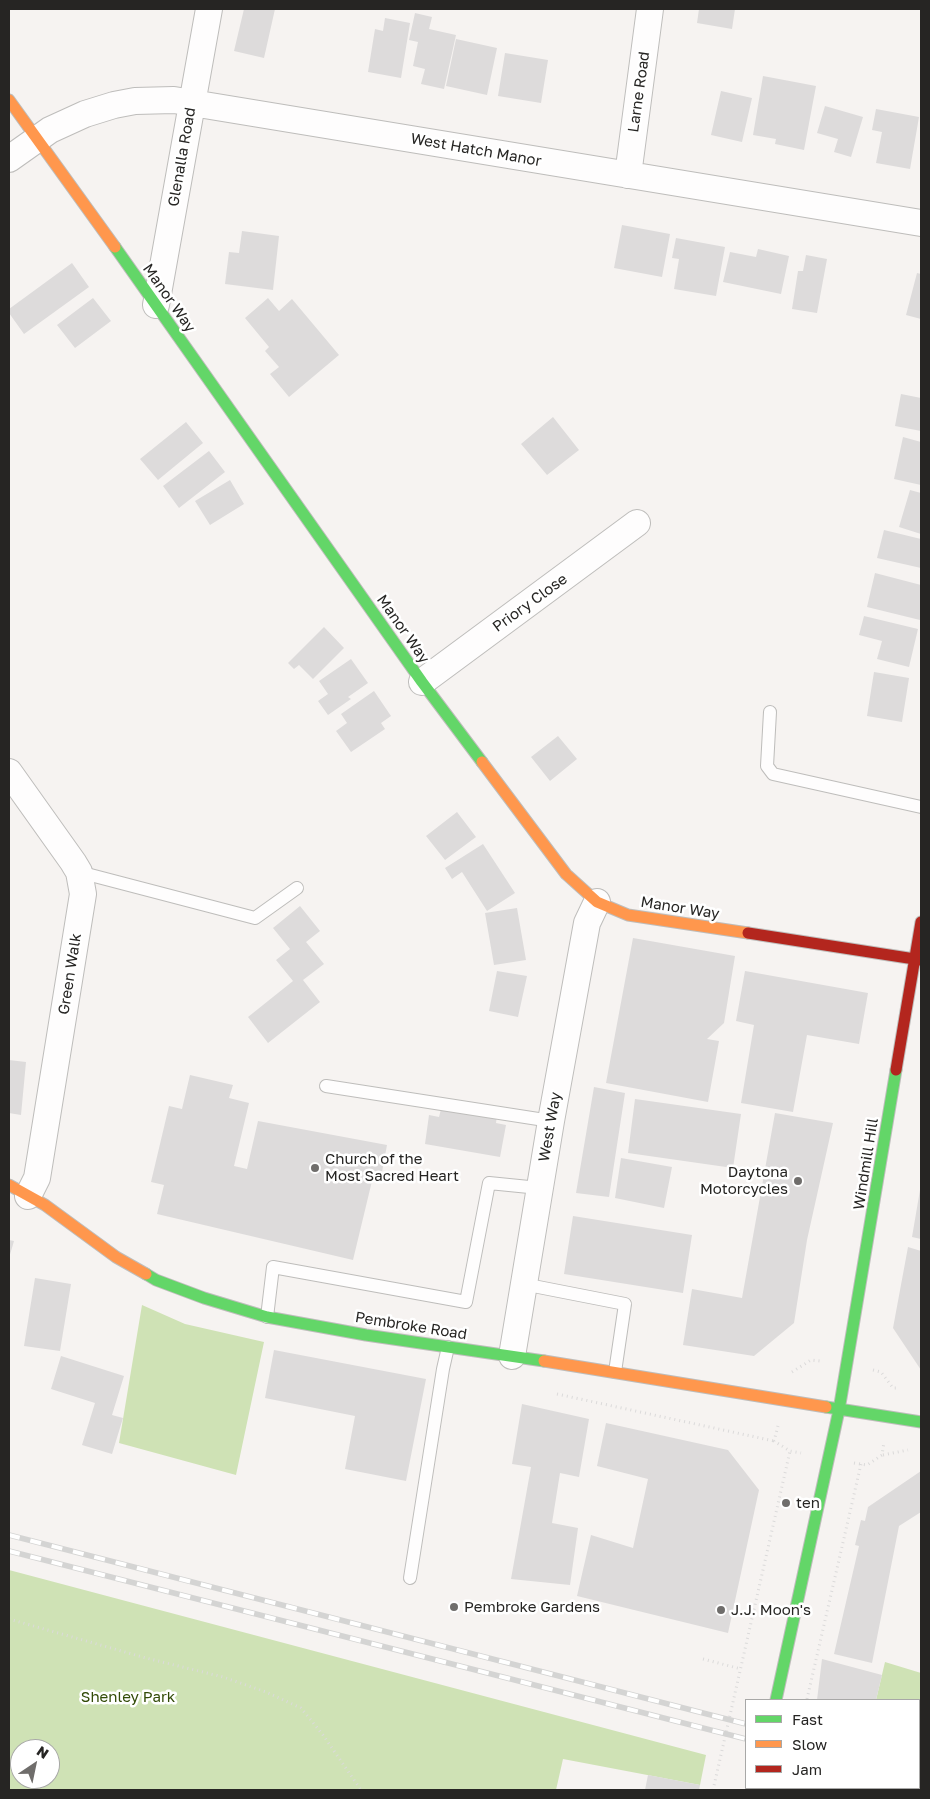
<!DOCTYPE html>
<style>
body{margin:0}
#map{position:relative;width:930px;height:1799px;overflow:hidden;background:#f6f3f1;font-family:"Golos Text",sans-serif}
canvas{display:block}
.frame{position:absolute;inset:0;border:10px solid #262523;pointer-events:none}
.legend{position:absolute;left:745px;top:1699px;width:175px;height:90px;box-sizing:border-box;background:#fff;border:1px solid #a8a8a7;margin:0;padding:6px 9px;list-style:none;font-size:15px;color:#262523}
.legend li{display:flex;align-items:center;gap:10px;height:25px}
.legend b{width:25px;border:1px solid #a8a8a7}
.north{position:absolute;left:10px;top:1739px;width:50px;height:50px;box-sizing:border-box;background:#fff;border:1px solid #a8a8a7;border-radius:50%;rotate:34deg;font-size:14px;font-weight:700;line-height:20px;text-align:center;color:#262523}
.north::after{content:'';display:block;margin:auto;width:18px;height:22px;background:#6f6d6b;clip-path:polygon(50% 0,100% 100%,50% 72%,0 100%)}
</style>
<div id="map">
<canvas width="930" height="1799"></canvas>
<div class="frame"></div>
<ul class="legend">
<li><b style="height:6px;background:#63d668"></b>Fast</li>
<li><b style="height:6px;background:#ff974d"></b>Slow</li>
<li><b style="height:6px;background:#b3261e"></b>Jam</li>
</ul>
<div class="north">N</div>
</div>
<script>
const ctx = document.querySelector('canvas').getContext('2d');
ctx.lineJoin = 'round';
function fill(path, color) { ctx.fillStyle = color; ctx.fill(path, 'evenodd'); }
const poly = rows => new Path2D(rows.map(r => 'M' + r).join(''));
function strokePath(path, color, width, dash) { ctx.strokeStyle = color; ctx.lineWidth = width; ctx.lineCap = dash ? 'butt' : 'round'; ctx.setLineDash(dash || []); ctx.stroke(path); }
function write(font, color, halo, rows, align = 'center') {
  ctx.font = font + ' "Golos Text",sans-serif'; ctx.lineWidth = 5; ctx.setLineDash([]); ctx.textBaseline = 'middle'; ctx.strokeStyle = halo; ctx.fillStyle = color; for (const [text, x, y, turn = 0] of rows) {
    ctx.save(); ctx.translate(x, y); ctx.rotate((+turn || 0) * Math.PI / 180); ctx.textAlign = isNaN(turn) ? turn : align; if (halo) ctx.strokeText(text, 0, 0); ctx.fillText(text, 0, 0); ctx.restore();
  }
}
fill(poly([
 [142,1305,185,1324,264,1342,236,1475,119,1443],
 [9,1570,706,1755,700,1785,563,1759,556,1790,9,1790],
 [20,1749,50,1749,50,1779,20,1779],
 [885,1662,921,1673,921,1732,919,1731,919,1700,876,1700]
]), '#cfe2b5');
fill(poly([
 [244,9,275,9,264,58,234,51],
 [699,9,735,9,732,29,697,23],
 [415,13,432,17,429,29,456,35,444,89,421,84,425,69,413,66,418,42,409,40],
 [385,18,410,23,401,78,368,72,375,29,383,31],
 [456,39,497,48,487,95,446,86],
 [505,53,548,60,541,103,498,96],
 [763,76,816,86,804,150,775,144,776,139,753,135],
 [721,91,752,98,742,142,711,135],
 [825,106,863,117,851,157,834,152,838,139,817,133],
 [876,109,919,117,910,169,876,163,882,132,872,130],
 [622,225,670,234,662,277,614,268],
 [242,231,279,236,273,290,225,284,229,252,239,253],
 [676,238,725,247,716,296,674,289,679,259,672,258],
 [758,249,789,256,781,294,723,282,730,252,756,257],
 [806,255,827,259,817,313,792,309,798,271,803,271],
 [72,263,89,287,24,334,9,313,9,309],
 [917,273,921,274,921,319,906,315],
 [93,298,111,321,75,348,57,325],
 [268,298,279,311,292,299,339,355,289,397,270,374,279,367,265,351,269,347,245,318],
 [901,394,921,398,921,431,895,426],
 [553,417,579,450,547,475,521,444],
 [186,422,203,443,158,480,140,459],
 [903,437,921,442,921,485,894,479],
 [209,451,225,472,179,508,163,486],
 [230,480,244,504,210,525,195,501],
 [910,490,921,493,921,534,899,527],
 [884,530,921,539,921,568,877,558],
 [875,573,921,585,921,612,920,620,867,607],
 [864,616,918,629,909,667,877,659,882,641,859,635],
 [324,627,344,648,313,679,299,665,294,669,288,663],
 [351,659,368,683,348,697,351,699,328,715,318,701,328,694,319,681],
 [874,672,909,678,902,722,867,716],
 [374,691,391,716,381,723,385,729,351,752,336,731,347,723,341,714],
 [558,736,577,759,550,781,531,757],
 [457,812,476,837,445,860,426,836],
 [483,844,515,893,487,911,462,872,452,879,445,868],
 [300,906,320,931,306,942,324,964,303,980,320,1002,268,1043,248,1017,293,981,276,960,290,949,273,928],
 [517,908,526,960,494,965,485,913],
 [633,938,735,956,724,1023,707,1039,719,1041,708,1102,606,1083],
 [497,971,527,976,518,1017,489,1011],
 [745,971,868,993,859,1044,807,1035,793,1112,741,1103,754,1025,736,1021],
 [9,1060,26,1062,21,1115,9,1113],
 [190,1075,233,1085,229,1098,249,1103,234,1166,247,1169,258,1121,387,1145,380,1183,372,1181,353,1260,157,1214,164,1185,151,1182,169,1106,182,1109],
 [594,1087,625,1093,609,1197,576,1193],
 [635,1099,741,1114,733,1168,628,1153],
 [442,1105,497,1115,496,1123,506,1125,500,1157,425,1144,429,1115,439,1117],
 [775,1113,833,1123,807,1240,794,1323,754,1356,683,1345,692,1289,742,1298],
 [621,1158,672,1167,664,1208,615,1198],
 [920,1190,921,1191,921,1239,912,1237],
 [573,1216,692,1235,683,1293,564,1274],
 [9,1240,14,1241,9,1258],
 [908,1247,921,1251,921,1370,893,1328],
 [35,1278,71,1284,60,1351,24,1346],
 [274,1350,426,1379,406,1481,345,1469,355,1416,265,1398],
 [61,1356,124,1376,112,1415,123,1418,112,1454,82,1445,95,1403,51,1389],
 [522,1404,589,1419,579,1477,560,1473,552,1523,578,1528,570,1585,511,1579,531,1467,512,1464],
 [606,1423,728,1450,759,1490,728,1633,577,1596,591,1535,633,1548,648,1479,597,1466],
 [921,1471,921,1512,899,1526,872,1663,834,1654,859,1546,855,1545,861,1520,865,1521,868,1507],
 [822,1659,882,1675,876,1700,817,1700],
 [919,1731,921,1732,921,1767,919,1766],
 [648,1775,700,1785,699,1790,645,1790],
 [799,1788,899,1788,906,1790,799,1790]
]), '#dddbdb');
const lane = poly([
 [770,712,767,766,773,774,921,807],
 [79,872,255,918,297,888],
 [326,1086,551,1121],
 [523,1284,625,1304,615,1372],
 [267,1317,273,1267,466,1302,489,1183,539,1188],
 [410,1578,443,1369,448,1347]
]);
const street = poly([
 [9,159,50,130,85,114,114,105,135,101,174,100,921,223],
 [628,175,650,9],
 [156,305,209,9],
 [422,682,637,523],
 [9,772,73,862,79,872,83,894,37,1178,28,1196],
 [512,1356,551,1121,587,923,597,902]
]);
const fast = poly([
 [115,247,422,682,482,762],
 [146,1274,156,1280,204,1298,267,1317,366,1335,544,1361],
 [826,1407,921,1422],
 [776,1700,839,1410,896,1070],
 [756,1788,756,1790]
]);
const slow = poly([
 [9,100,115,247],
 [482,762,566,874,597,902,628,915,748,933],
 [9,1185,45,1205,116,1257,146,1274],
 [544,1361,826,1407]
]);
const jam = poly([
 [748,933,921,960],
 [896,1070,921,922]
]);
strokePath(lane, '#bebdbb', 14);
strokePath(street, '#bebdbb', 28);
strokePath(fast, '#bebdbb', 13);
strokePath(slow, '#bebdbb', 13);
strokePath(jam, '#bebdbb', 13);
strokePath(poly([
 [873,1370,881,1372,893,1388,896,1388],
 [792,1372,811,1360,820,1361],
 [557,1394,774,1441],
 [778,1426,774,1441,790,1451,801,1453],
 [883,1455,908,1450],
 [854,1463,867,1465,882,1455,884,1442],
 [9,1619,146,1658,223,1677,266,1692,301,1708,323,1735,361,1790],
 [703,1659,741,1669],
 [807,1699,861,1464],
 [856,1788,865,1790],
 [713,1790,790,1451]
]), '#dbdada', 3, [1, 4]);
strokePath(lane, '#fefdfd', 12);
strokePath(street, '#fefdfd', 26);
strokePath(fast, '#63d668', 11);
strokePath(slow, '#ff974d', 11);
strokePath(jam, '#b3261e', 11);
const rail = poly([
 [9,1535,746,1724],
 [9,1551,746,1739],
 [919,1769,921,1769],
 [919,1781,921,1782]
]);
strokePath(rail, '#d4d4d3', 5.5);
strokePath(rail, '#fff', 4, [11]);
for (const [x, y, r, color] of [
 [315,1168,5,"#6f6d6b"],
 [798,1181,5,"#6f6d6b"],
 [786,1503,5,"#6f6d6b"],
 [454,1607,5,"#6f6d6b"],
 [721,1610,5,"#6f6d6b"]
]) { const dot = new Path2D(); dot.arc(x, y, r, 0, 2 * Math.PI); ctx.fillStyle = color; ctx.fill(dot); strokePath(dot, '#fff', 2); }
write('15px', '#262523', '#fff', [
 ["Larne Road",639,92,-82],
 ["West Hatch Manor",476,150,10],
 ["Glenalla Road",182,157,-80],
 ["Manor Way",169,298,55],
 ["Priory Close",530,603,-36],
 ["Manor Way",403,629,55],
 ["Manor Way",680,908,9],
 ["Green Walk",70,974,-81],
 ["West Way",550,1127,-80],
 ["Windmill Hill",866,1164,-81],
 ["Pembroke Road",411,1326,9]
]);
write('15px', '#262523', '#fff', [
 ["Church of the",325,1159],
 ["Most Sacred Heart",325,1176],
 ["Daytona",788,1172,"right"],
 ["Motorcycles",788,1189,"right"],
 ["ten",796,1503],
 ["Pembroke Gardens",464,1607],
 ["J.J. Moon's",731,1610]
], 'left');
write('15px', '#324b07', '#fff', [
 ["Shenley Park",128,1697]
]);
</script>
